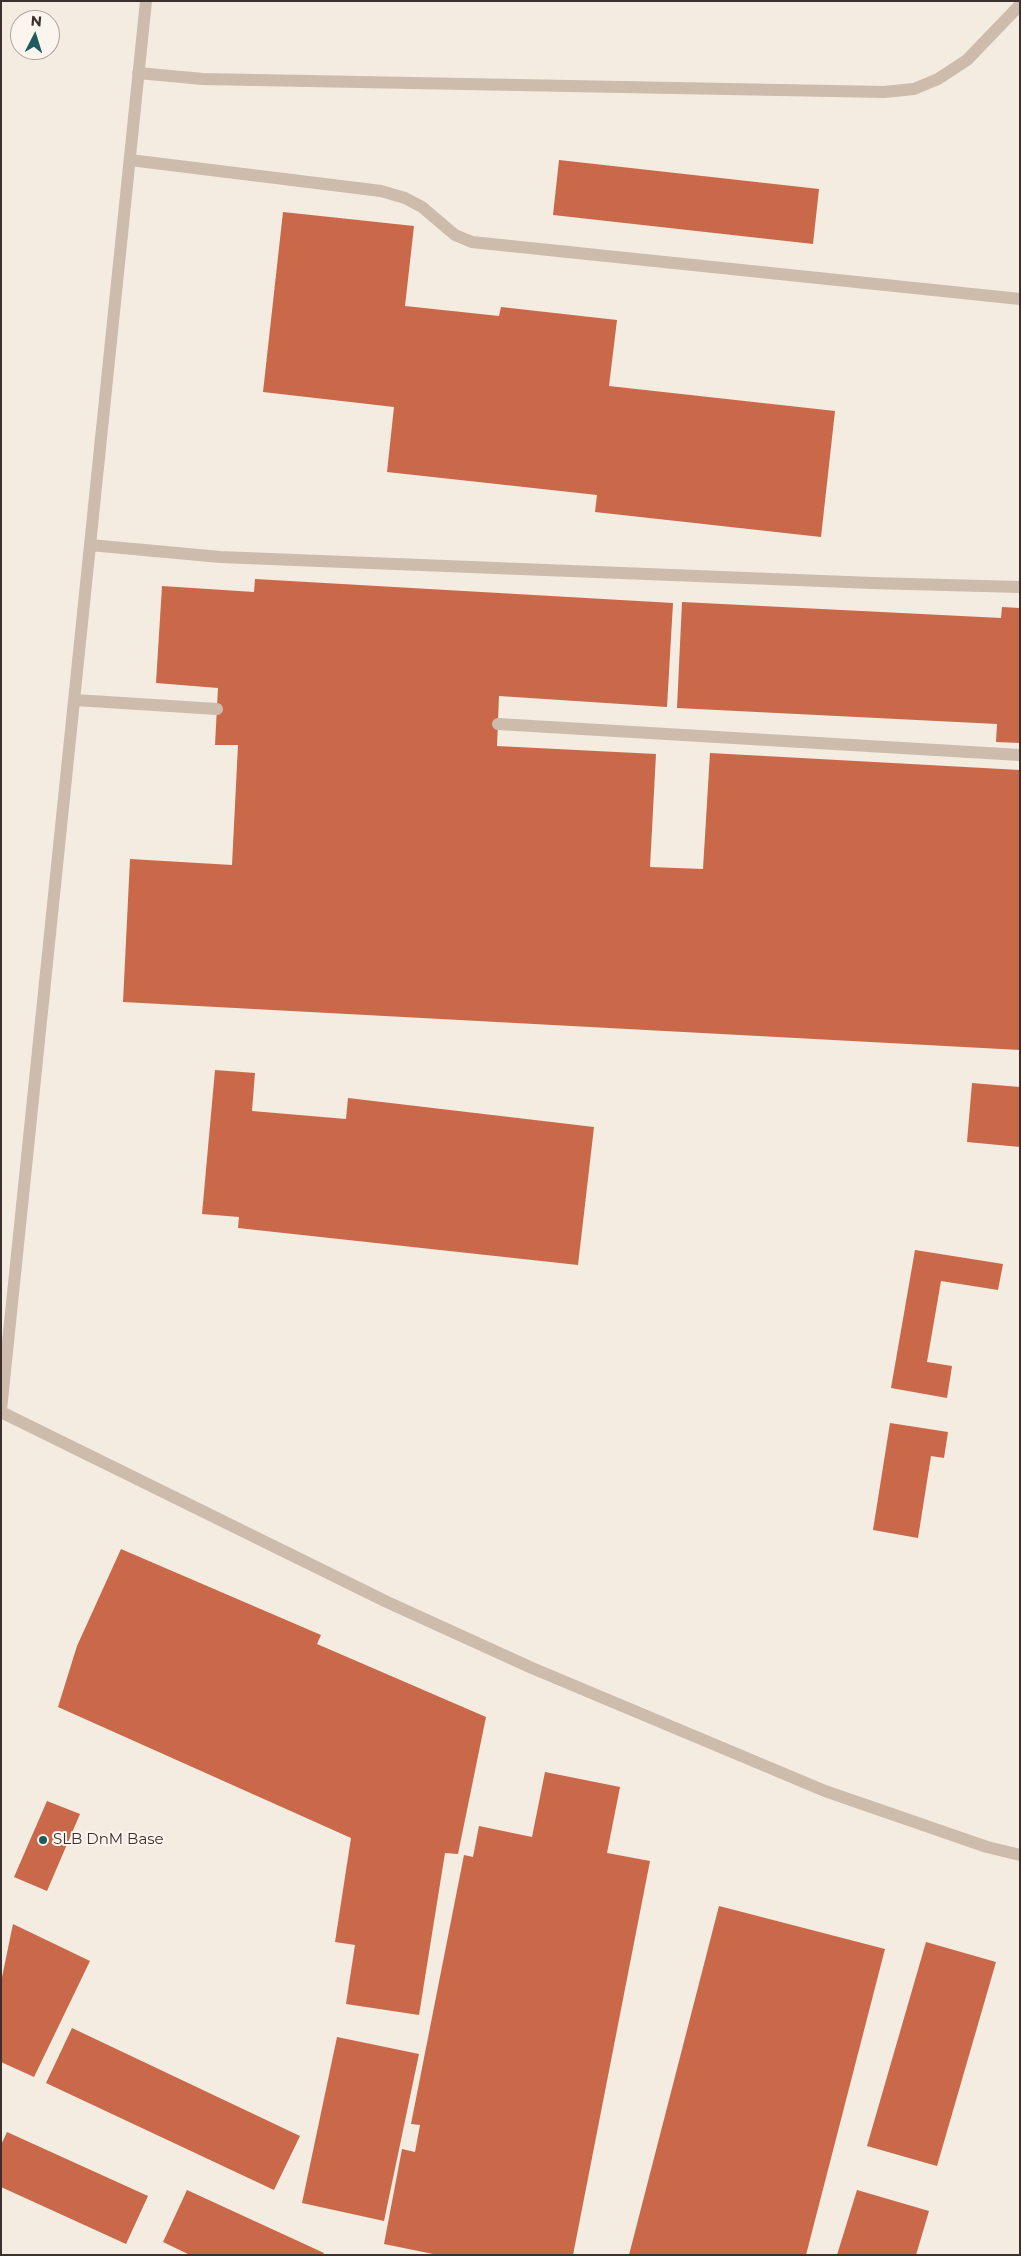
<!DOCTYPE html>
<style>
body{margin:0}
#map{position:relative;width:1021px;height:2256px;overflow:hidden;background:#f4ebe1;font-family:Montserrat,sans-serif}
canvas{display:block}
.frame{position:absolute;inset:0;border:2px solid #3b302b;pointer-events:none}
.north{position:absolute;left:10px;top:10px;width:50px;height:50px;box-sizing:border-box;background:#fbf5ee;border:1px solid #aea6a0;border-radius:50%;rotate:5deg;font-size:14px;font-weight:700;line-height:20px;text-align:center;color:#3b302b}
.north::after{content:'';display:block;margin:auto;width:18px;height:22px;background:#1e5a5f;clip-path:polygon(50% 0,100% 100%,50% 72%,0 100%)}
</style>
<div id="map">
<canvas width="1021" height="2256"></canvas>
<div class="frame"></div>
<div class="north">N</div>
</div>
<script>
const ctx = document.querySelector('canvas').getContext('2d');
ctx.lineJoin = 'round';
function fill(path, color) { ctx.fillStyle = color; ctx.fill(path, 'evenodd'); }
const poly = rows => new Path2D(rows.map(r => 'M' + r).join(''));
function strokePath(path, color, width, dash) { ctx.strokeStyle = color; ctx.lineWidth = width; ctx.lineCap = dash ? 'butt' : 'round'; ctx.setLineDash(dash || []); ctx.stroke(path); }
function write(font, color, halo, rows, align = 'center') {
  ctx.font = font + ' Montserrat,sans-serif'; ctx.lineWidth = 4; ctx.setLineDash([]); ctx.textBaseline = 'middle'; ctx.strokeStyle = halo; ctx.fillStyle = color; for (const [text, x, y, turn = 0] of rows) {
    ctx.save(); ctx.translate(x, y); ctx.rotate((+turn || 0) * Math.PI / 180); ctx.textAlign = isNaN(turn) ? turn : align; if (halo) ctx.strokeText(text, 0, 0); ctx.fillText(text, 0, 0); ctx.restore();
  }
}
fill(poly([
 [559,160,819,189,813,244,553,215],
 [283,212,414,226,405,306,499,316,501,307,617,320,609,386,835,411,821,537,595,512,597,495,387,472,394,407,263,392],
 [255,579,673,603,667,707,499,696,497,746,656,754,650,867,703,869,710,753,1020,770,1020,1050,123,1002,130,859,232,865,238,745,215,745,218,688,156,683,162,586,254,592],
 [682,602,1001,618,1002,607,1020,608,1020,743,996,742,997,724,677,708],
 [215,1070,255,1073,252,1111,346,1119,348,1098,594,1127,578,1265,238,1228,239,1217,202,1214],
 [972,1083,1020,1087,1020,1147,967,1142],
 [915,1250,1003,1264,998,1290,941,1281,927,1362,952,1366,947,1398,891,1388],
 [890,1423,948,1432,944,1458,931,1456,918,1538,873,1530],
 [121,1549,321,1635,317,1644,486,1717,458,1854,445,1853,419,2015,346,2004,355,1945,335,1942,351,1838,58,1707,77,1646],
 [545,1772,620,1787,607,1853,650,1861,573,2255,438,2255,384,2244,402,2149,415,2152,420,2125,411,2124,464,1855,473,1857,479,1826,532,1837],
 [47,1801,80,1814,47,1891,14,1877],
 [719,1906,885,1949,806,2255,629,2255],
 [13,1924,90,1961,34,2077,1,2062,1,1982],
 [926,1942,996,1962,937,2166,867,2146],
 [72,2028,300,2136,274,2190,46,2083],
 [337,2037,419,2054,384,2221,302,2203],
 [7,2132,148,2196,126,2244,1,2187,1,2145],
 [187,2190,324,2253,323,2255,190,2255,163,2242],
 [857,2190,929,2211,916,2255,837,2255]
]), '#c9694a');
strokePath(poly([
 [138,73,203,79,884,92,914,89,938,79,967,60,1020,5],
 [130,160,381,191,405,198,422,207,455,235,472,242,1020,299],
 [90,545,220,557,872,583,1020,587],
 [75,700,217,709],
 [498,724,1020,755],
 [1,1410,146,1]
]), '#cdbbac', 12);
strokePath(poly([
 [1,1412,387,1602,532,1668,825,1791,987,1847,1020,1855]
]), '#cdbbac', 12);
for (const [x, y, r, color] of [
 [43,1840,5,"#1e5a5f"]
]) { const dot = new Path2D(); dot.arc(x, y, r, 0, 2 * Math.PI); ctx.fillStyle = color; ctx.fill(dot); strokePath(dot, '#fbf5ee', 2); }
write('15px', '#3b302b', '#fbf5ee', [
 ["SLB DnM Base",53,1840]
], 'left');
</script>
